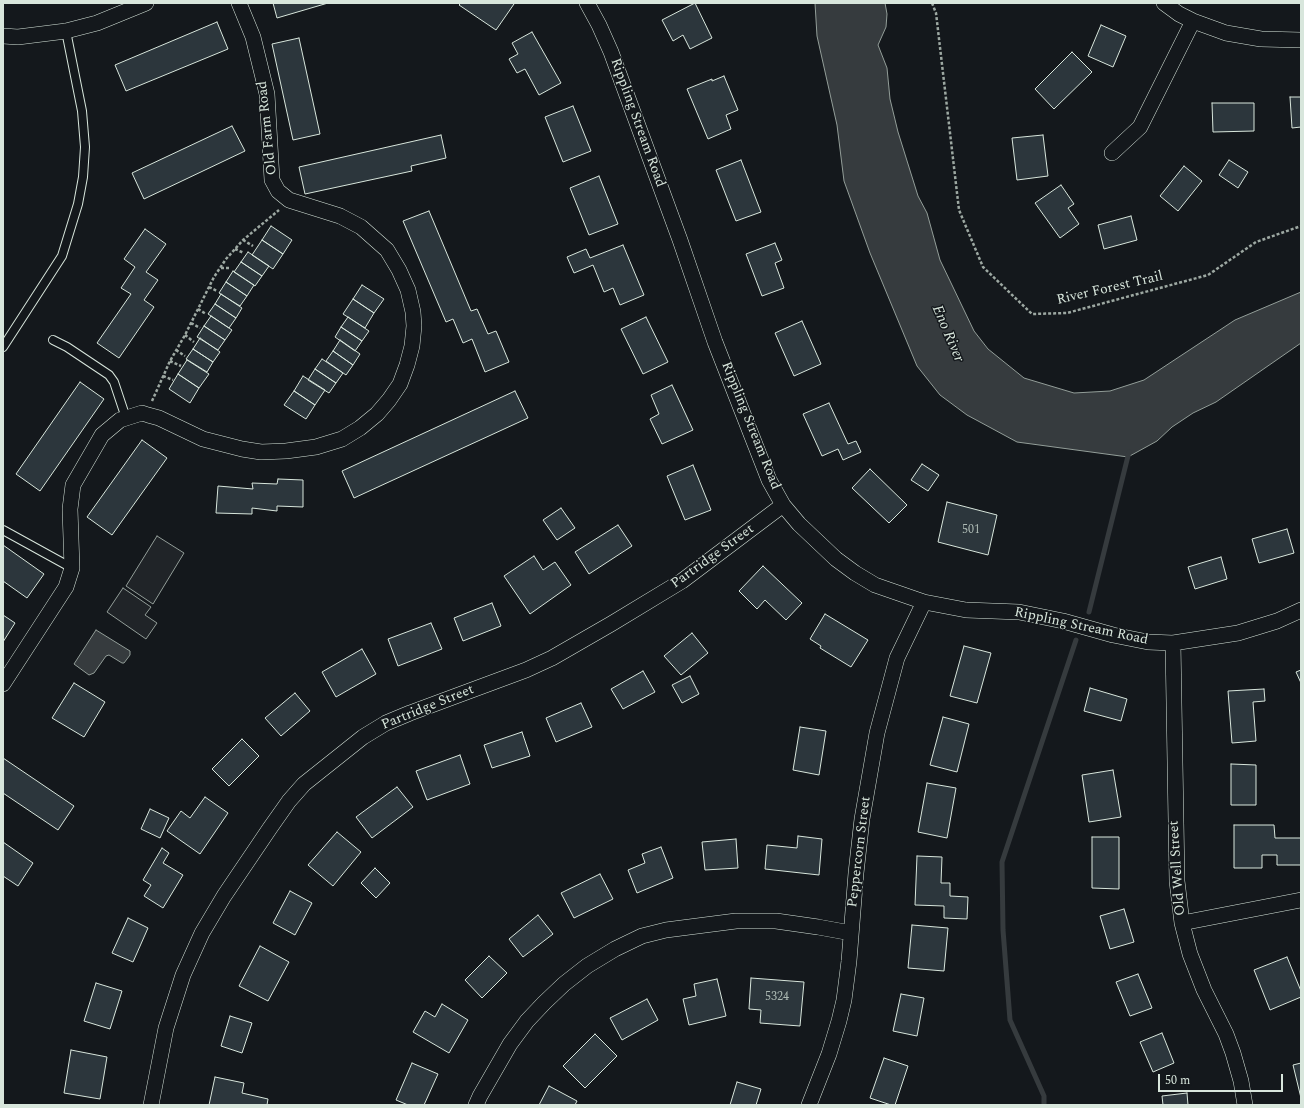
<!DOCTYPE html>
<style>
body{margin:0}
#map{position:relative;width:1304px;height:1108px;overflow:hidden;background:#14181c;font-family:Spectral,serif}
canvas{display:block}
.frame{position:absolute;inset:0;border:4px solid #d8e6dc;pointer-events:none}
.scale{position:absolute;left:1158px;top:1074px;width:125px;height:18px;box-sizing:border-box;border:2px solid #d8e6dc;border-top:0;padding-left:5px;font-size:12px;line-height:14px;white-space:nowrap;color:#d8e6dc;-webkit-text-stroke:3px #14181c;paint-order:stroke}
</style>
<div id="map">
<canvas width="1304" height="1108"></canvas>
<div class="frame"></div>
<div class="scale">50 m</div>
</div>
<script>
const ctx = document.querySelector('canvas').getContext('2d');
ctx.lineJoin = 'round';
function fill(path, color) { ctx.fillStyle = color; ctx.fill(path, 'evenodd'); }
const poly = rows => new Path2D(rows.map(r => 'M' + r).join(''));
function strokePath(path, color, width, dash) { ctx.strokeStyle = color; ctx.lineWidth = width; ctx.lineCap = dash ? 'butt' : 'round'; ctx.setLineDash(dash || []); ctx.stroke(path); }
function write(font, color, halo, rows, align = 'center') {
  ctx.font = font + ' Spectral,serif'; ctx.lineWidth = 3; ctx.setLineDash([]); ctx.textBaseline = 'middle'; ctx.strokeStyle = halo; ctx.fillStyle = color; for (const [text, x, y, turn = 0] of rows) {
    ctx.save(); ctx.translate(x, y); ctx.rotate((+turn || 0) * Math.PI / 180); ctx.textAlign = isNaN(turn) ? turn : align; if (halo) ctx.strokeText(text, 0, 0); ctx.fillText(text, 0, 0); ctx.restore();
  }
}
const green = poly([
 [157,536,184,553,153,604,126,586,157,536],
 [123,588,151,607,145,615,157,623,146,639,107,612,123,588]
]);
fill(green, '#202428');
strokePath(green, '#939e99', 1);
const water = poly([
 [815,3,885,3,887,14,886,27,878,45,887,68,890,99,898,132,918,196,927,213,940,260,974,331,988,349,1024,378,1074,393,1110,391,1144,380,1235,320,1301,292,1301,343,1216,402,1193,413,1172,427,1157,441,1128,457,1017,442,967,415,940,395,917,366,870,253,844,181,837,125,817,36,815,3],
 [96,630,130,651,130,655,124,663,122,663,109,655,106,656,94,673,89,675,74,664,96,630]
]);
fill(water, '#363b3e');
strokePath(water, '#939e99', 1);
strokePath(poly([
 [1089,612,1129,452],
 [1044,1105,1044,1096,1010,1020,1003,930,1002,862,1076,640]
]), '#363b3e', 5);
const building = poly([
 [273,3,328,3,277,18,273,3],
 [461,3,512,3,514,4,496,30,459,5,461,3],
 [695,3,712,38,690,49,683,35,673,41,662,20,695,3],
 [217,22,228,49,126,91,115,65,217,22],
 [1101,25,1126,36,1113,67,1088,56,1101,25],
 [532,32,561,83,539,95,525,69,517,73,509,59,518,54,512,43,532,32],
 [299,38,320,134,293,140,272,44,299,38],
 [1072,52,1092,72,1054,109,1035,89,1072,52],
 [724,76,738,110,726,115,731,129,708,139,687,89,712,79,712,81,724,76],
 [1290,97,1301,97,1301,127,1292,128,1290,97],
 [1212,103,1254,103,1254,131,1213,132,1212,103],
 [573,106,591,151,563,162,545,117,573,106],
 [232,126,245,151,144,199,132,173,232,126],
 [441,135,446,158,411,166,412,171,305,194,299,167,441,135],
 [1043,135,1048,176,1017,180,1012,138,1043,135],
 [741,160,761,212,736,221,716,170,741,160],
 [1229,160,1248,172,1238,188,1219,175,1229,160],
 [1184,166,1202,181,1178,211,1160,196,1184,166],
 [599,176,618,224,589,235,570,188,599,176],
 [1061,185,1074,204,1068,208,1079,224,1060,238,1035,203,1061,185],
 [429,211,471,311,477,309,488,334,496,331,509,362,485,372,472,339,463,343,453,319,446,322,403,221,429,211],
 [1131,216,1137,240,1104,249,1098,225,1131,216],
 [271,226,292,240,283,254,262,240,271,226],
 [145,229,166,244,146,272,158,280,144,300,154,307,119,358,97,343,131,294,121,288,135,267,124,259,145,229],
 [262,240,283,254,273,269,252,255,262,240],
 [775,243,782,260,775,263,784,288,762,296,746,254,775,243],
 [623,245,644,295,620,305,613,288,604,292,593,265,574,273,567,257,586,249,590,258,623,245],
 [248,252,269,266,262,276,241,262,248,252],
 [241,262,262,276,255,286,234,272,241,262],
 [233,271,254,285,247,296,226,282,233,271],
 [226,282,247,296,240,306,219,293,226,282],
 [362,285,384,299,374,313,353,299,362,285],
 [221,294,242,308,236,318,215,304,221,294],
 [353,299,374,313,365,328,343,314,353,299],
 [215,304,236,318,229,328,208,314,215,304],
 [211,316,232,330,225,340,204,326,211,316],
 [348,317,369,331,362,341,341,327,348,317],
 [646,317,668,362,643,374,621,329,646,317],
 [802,321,821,364,794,376,775,333,802,321],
 [204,326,225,340,218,350,197,337,204,326],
 [341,327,362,341,355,351,335,337,341,327],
 [200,338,220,352,213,362,193,349,200,338],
 [340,340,360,354,353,365,333,351,340,340],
 [193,349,213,362,207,372,186,359,193,349],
 [333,351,353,365,346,375,326,361,333,351],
 [322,359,343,373,336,383,315,369,322,359],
 [187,360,209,374,199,388,178,374,187,360],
 [315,369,336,383,329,393,308,380,315,369],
 [178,374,199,388,190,403,169,389,178,374],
 [303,376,325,390,315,405,294,391,303,376],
 [80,382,104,399,40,491,16,474,80,382],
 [672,385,693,430,662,444,650,419,659,414,651,395,672,385],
 [294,391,315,405,306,419,284,405,294,391],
 [515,391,528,418,354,498,342,471,515,391],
 [829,403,848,444,856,441,861,452,843,460,838,449,822,456,803,414,829,403],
 [142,440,167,458,112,535,87,517,142,440],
 [922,464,939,475,928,491,911,480,922,464],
 [693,465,711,510,685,520,667,476,693,465],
 [870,469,907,505,889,523,852,488,870,469],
 [278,479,303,480,303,507,277,506,277,511,252,508,252,514,216,513,218,486,253,489,252,483,277,484,278,479],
 [947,502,997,515,988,555,938,542,947,502],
 [561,508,575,528,557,540,543,520,561,508],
 [618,525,632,546,589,574,575,552,618,525],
 [1287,529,1294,553,1259,563,1252,539,1287,529],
 [3,545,44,574,27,598,3,581,3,545],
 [534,556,543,570,555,562,571,585,530,614,504,576,534,556],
 [1221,557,1227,579,1195,589,1188,567,1221,557],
 [763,566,802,603,786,620,765,600,757,609,739,591,763,566],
 [492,603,501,626,463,641,454,618,492,603],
 [825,614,868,640,851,667,820,648,821,646,810,639,825,614],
 [3,615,15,623,3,642,3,615],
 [431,623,442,649,398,666,388,639,431,623],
 [692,633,708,653,681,675,664,656,692,633],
 [964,646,991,653,977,703,950,696,964,646],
 [362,649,376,674,336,697,322,672,362,649],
 [1301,670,1301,683,1296,672,1301,670],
 [643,671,655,692,623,709,611,689,643,671],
 [690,676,699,694,682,703,672,685,690,676],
 [74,683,105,702,84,737,52,718,74,683],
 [1090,688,1127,699,1121,721,1084,711,1090,688],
 [1264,689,1265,701,1253,702,1256,741,1232,743,1228,691,1264,689],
 [295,693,310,711,281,736,265,718,295,693],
 [581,703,592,727,556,742,546,718,581,703],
 [943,717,969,724,957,772,930,765,943,717],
 [800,727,826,731,819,775,793,770,800,727],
 [522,732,530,756,492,768,484,745,522,732],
 [242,739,259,756,229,786,212,769,242,739],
 [460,755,470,784,427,800,416,771,460,755],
 [3,758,74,806,58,830,3,793,3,758],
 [1231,764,1256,765,1256,805,1231,805,1231,764],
 [1113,770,1121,817,1089,822,1082,775,1113,770],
 [927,783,956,788,947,838,918,832,927,783],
 [397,787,413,807,372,838,356,817,397,787],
 [205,797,228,813,200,854,167,831,181,811,190,818,205,797],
 [150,809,169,818,160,838,141,829,150,809],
 [1234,825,1274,825,1275,838,1301,838,1301,865,1277,865,1277,855,1262,855,1262,868,1234,868,1234,825],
 [337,832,361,852,333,886,308,865,337,832],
 [798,836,822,839,819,875,765,869,767,845,797,848,798,836],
 [1092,837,1119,837,1119,889,1092,888,1092,837],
 [736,839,738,868,705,870,702,842,736,839],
 [3,842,33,863,18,886,3,876,3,842],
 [661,847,673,878,637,893,628,870,645,863,642,854,661,847],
 [162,848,169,853,163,863,183,875,163,908,144,896,151,885,143,880,162,848],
 [917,856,942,857,941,883,950,883,950,896,968,897,967,919,944,918,944,906,915,905,917,856],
 [375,868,390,883,376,898,361,883,375,868],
 [600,874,613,899,574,918,561,893,600,874],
 [290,891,312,903,295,935,273,923,290,891],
 [1124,909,1134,942,1110,949,1100,916,1124,909],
 [538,915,553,934,523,957,509,939,538,915],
 [128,918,148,928,133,962,112,953,128,918],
 [912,925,948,928,944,971,908,968,912,925],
 [260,946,289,962,268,1001,239,986,260,946],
 [489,956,507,973,482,998,465,980,489,956],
 [1287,957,1301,991,1301,997,1270,1010,1254,970,1287,957],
 [1138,974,1152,1008,1130,1016,1116,982,1138,974],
 [751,978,804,982,800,1026,760,1023,761,1010,749,1009,751,978],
 [717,979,726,1016,689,1025,683,999,696,996,694,984,717,979],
 [96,983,122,991,110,1029,84,1021,96,983],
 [901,994,924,998,917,1036,893,1031,901,994],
 [647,999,658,1020,622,1040,610,1018,647,999],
 [442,1004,468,1020,449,1053,413,1032,425,1011,435,1017,442,1004],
 [230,1016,252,1023,242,1053,221,1046,230,1016],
 [1162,1033,1174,1063,1153,1072,1140,1042,1162,1033],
 [595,1034,617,1056,585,1088,563,1066,595,1034],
 [71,1050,107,1057,100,1099,64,1093,71,1050],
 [884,1058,908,1066,895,1105,891,1105,870,1098,884,1058],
 [412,1063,438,1074,424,1105,408,1105,396,1100,412,1063],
 [1301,1063,1301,1098,1293,1065,1301,1063],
 [215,1077,244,1083,242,1093,268,1099,267,1105,209,1105,215,1077],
 [737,1082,761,1089,756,1105,730,1105,737,1082],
 [549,1086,577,1101,575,1105,539,1105,549,1086],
 [1187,1093,1188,1105,1163,1105,1162,1096,1187,1093]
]);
fill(building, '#2c363c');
strokePath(building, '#d8e6dc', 1);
const service = poly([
 [53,340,67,347,109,375,114,382,126,418],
 [3,347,62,256,78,204,83,177,85,147,82,111,66,31],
 [3,530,72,568]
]);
const minor = poly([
 [587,3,599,25,611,52,680,240,715,342,769,480,783,505,799,524,836,559,855,573,875,585,924,602,966,610,1019,612,1063,621,1113,635,1148,642,1173,643,1238,633,1277,621,1301,610],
 [1164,3,1179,14,1193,21,1226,33,1261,39,1301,40],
 [3,36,18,37,66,31,97,23,146,3],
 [1112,153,1140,127,1193,21],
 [1173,643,1177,881,1182,923,1190,954,1204,990,1226,1034,1233,1053,1241,1081,1245,1105],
 [3,684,66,587,72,568,70,509,73,485,102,435,120,420,142,413,148,415,159,418,203,439,242,449,261,452,286,451,316,447,342,439,360,428,377,414,389,400,400,384,407,365,412,346,414,326,413,312,408,290,399,270,387,250,361,227,340,216,289,200,278,191,272,180,267,94,253,37,239,3],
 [1182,923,1301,900],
 [151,1105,166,1028,183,975,202,933,224,896,270,828,289,801,304,784,363,737,386,723,410,713,526,670,552,658,611,624,682,581,783,505],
 [476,1105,480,1096,510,1044,527,1021,544,1003,564,984,587,966,615,949,642,936,666,930,736,921,776,921,818,927,851,933],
 [809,1105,829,1054,839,1021,844,1000,849,961,856,873,862,819,877,733,897,658,924,602]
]);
strokePath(service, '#d8e6dc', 10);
strokePath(minor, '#d8e6dc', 16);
strokePath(poly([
 [932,3,936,13,959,210,983,267,1032,314,1067,313,1208,275,1256,242,1301,226],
 [243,240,253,246],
 [235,249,244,253],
 [221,268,231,268],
 [209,287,217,291],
 [198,309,206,314],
 [191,323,200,328],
 [185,335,194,342],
 [176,350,185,356],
 [170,361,181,366],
 [163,376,173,380],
 [152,401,170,361,185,335,214,277,226,259,243,240,279,210]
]), '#9da8a2', 2.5, [3, 2]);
strokePath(service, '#14181c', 8);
strokePath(minor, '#14181c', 15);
write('12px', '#adbab4', null, [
 ["501",971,531],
 ["5324",777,998]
]);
write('14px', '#d8e6dc', '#14181c', [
 ["Rippling Stream Road",637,123,70],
 ["Old Farm Road",268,128,-96],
 ["River Forest Trail",1110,289,-13],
 ["Rippling Stream Road",750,426,68],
 ["Partridge Street",713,557,-36],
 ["Rippling Stream Road",1081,627,12],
 ["Partridge Street",428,708,-22],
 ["Peppercorn Street",860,852,-83],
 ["Old Well Street",1178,868,-94]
]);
write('italic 15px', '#d8e6dc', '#14181c', [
 ["Eno River",947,334,67]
]);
</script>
